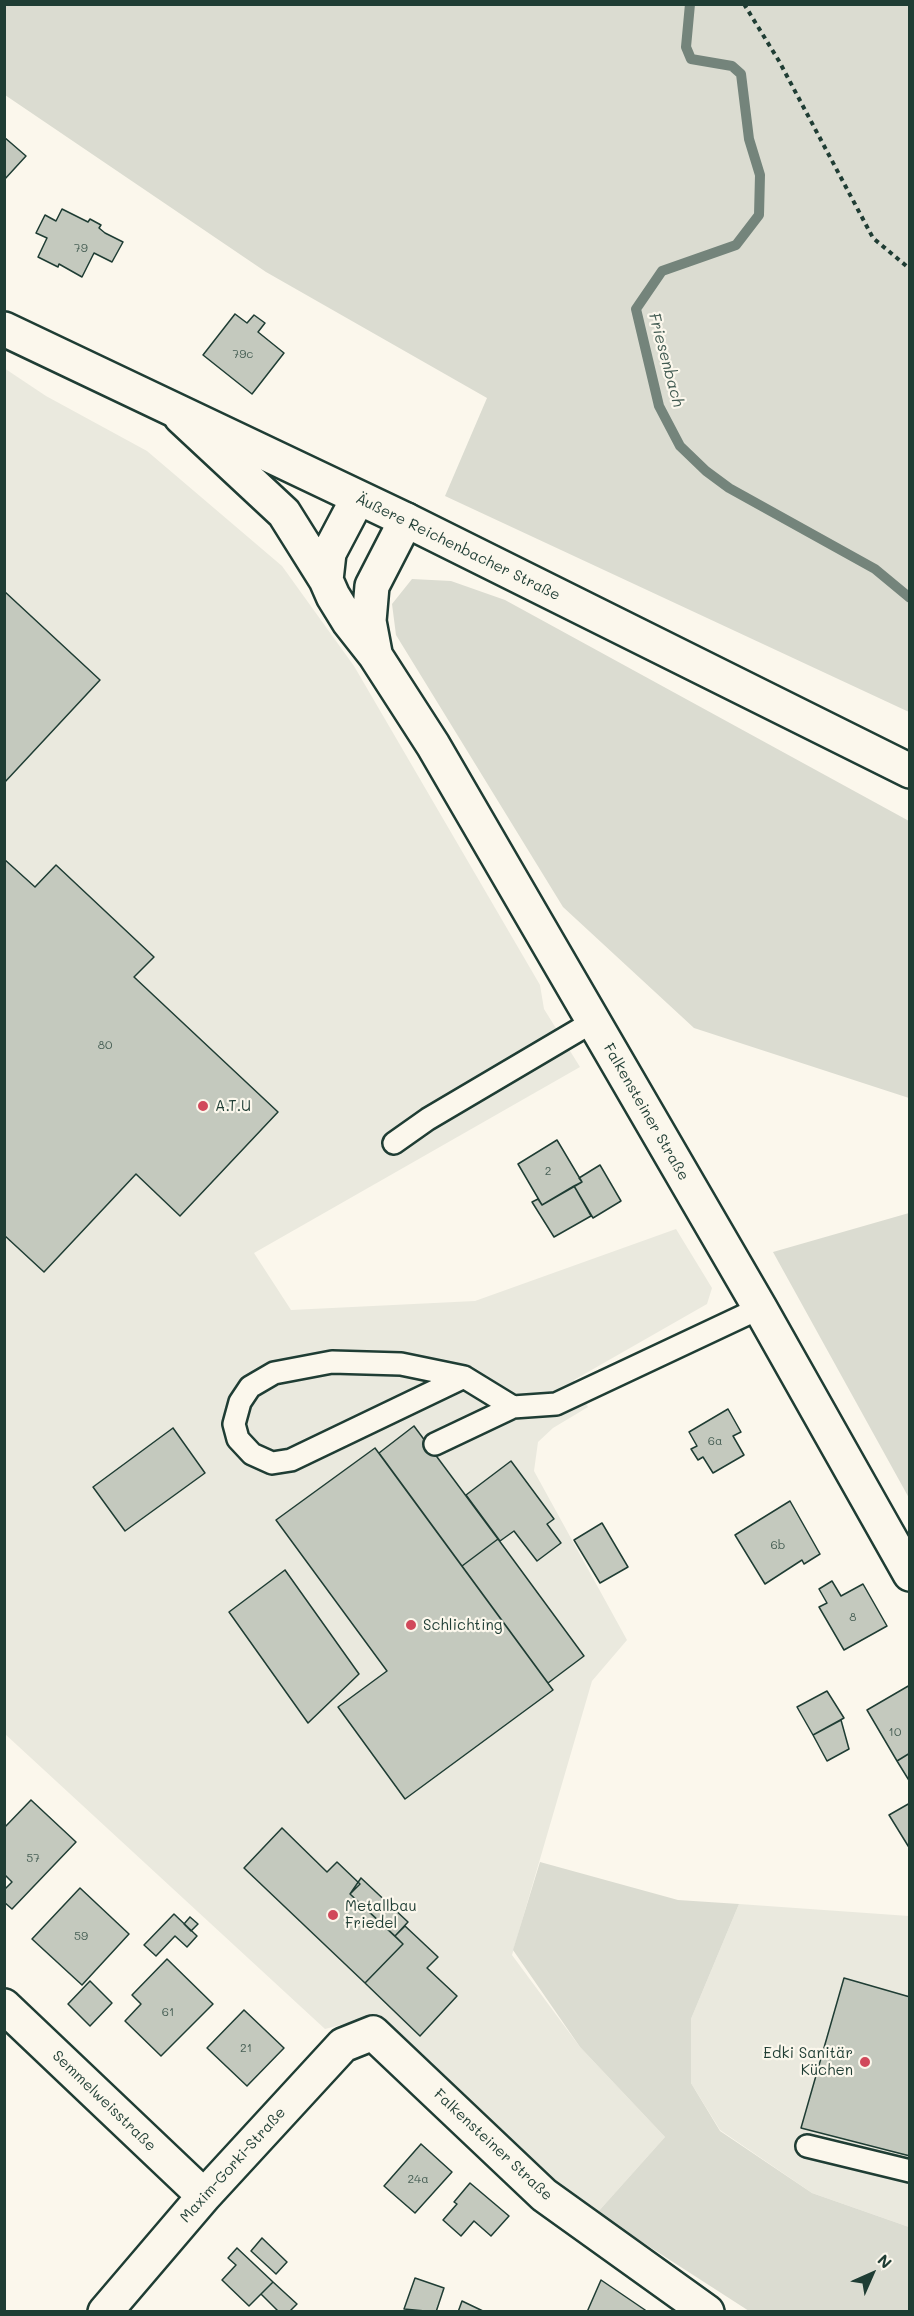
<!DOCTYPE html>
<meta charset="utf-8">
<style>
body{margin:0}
#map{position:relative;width:914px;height:2316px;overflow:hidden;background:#fbf7ec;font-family:Mali,sans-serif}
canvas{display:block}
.frame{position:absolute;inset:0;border:6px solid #1f3d34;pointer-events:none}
.north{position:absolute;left:842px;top:2244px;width:60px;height:60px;-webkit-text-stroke:4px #fbf7ec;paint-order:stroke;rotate:45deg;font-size:16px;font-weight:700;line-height:24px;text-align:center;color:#1f3d34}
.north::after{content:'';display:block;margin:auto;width:21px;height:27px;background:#1f3d34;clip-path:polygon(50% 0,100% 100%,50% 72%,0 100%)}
</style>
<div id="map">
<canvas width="914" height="2316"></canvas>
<div class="frame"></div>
<div class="north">N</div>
</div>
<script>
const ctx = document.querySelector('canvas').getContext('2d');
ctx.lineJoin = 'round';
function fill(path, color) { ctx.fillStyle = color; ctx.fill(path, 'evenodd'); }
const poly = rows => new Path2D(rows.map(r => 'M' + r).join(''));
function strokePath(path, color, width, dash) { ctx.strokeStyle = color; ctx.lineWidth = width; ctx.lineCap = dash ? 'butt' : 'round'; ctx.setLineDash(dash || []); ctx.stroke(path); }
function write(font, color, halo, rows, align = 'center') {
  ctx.font = font + ' Mali,sans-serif'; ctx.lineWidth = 4.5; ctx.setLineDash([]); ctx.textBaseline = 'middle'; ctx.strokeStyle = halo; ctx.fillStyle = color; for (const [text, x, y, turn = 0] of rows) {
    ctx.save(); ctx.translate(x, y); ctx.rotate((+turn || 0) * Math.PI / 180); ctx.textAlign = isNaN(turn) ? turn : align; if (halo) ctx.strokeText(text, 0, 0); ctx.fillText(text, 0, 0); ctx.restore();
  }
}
fill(poly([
 [4,368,46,396,147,451,282,566,354,666,540,985,544,1009,580,1067,254,1253,291,1310,475,1301,676,1229,712,1288,707,1304,574,1380,588,1407,553,1428,538,1442,534,1471,627,1640,592,1681,512,1955,580,2047,665,2137,597,2213,551,2183,371,2017,325,2029,5,1734],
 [739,1904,909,1916,909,2227,812,2193,720,2130,691,2083,691,2019]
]), '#eae9de');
fill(poly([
 [4,5,909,5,909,712,445,496,487,398,266,272,5,95],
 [412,579,451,581,505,600,909,821,909,1098,694,1028,563,907,396,635,392,604],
 [909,1213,910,1213,909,1498,773,1252],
 [540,1862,678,1900,739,1904,691,2019,691,2083,720,2131,812,2193,909,2227,909,2311,749,2311,597,2213,665,2137,580,2047,513,1950]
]), '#dbdcd1');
strokePath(poly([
 [690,4,686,47,691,59,732,66,741,74,749,139,760,175,759,215,736,245,662,271,636,309,659,406,680,446,706,471,729,488,875,569,910,598]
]), '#74847b', 10);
const building = poly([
 [4,137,26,156,4,180,4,137],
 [62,209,88,222,90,219,101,225,99,228,105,233,123,242,112,262,94,253,82,277,59,264,58,267,38,257,47,238,36,233,45,215,56,221,62,209],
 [235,314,247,323,254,315,265,323,258,332,284,353,252,394,203,355,235,314],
 [4,591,100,680,4,783,4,591],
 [4,859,35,887,56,865,154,957,134,977,278,1112,180,1216,136,1174,44,1272,4,1235,4,859],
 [557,1140,582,1182,542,1205,518,1164,557,1140],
 [600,1165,621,1201,593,1218,574,1186,582,1182,579,1178,600,1165],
 [574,1186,591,1216,554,1237,532,1202,538,1199,542,1205,574,1186],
 [728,1409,741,1432,733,1436,744,1455,713,1473,703,1457,698,1460,691,1449,697,1446,689,1432,728,1409],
 [414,1426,498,1539,462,1566,379,1453,414,1426],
 [173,1428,205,1473,125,1531,93,1487,173,1428],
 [375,1448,553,1690,405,1799,338,1707,387,1671,276,1520,375,1448],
 [511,1461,554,1519,547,1524,561,1543,537,1561,514,1531,500,1541,466,1495,511,1461],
 [790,1501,820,1554,804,1564,802,1560,765,1584,735,1535,790,1501],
 [602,1523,628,1567,600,1583,574,1540,602,1523],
 [498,1539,584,1656,548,1683,462,1566,498,1539],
 [285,1570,359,1674,308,1723,229,1612,285,1570],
 [832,1581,841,1596,863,1584,887,1626,844,1650,819,1607,827,1603,819,1589,832,1581],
 [910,1685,910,1753,897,1761,867,1710,910,1685],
 [827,1691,844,1718,813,1735,797,1707,827,1691],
 [841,1720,849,1749,827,1761,813,1735,841,1720],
 [910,1753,910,1782,897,1761,910,1753],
 [31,1800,76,1842,12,1909,4,1902,4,1890,12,1882,4,1874,4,1828,31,1800],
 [910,1803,910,1849,889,1815,910,1803],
 [282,1828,327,1872,337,1862,360,1884,350,1894,403,1944,365,1983,244,1868,282,1828],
 [361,1878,408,1922,395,1936,350,1894,361,1878],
 [80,1888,129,1934,82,1985,32,1939,80,1888],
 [174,1914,197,1936,187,1947,175,1936,156,1956,144,1945,174,1914],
 [190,1917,198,1924,191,1931,184,1924,190,1917],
 [405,1926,438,1957,427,1968,457,1996,420,2036,365,1983,403,1944,395,1936,405,1926],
 [167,1959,213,2004,161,2056,125,2021,141,2004,132,1995,167,1959],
 [844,1978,910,1997,910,2156,801,2128,844,1978],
 [90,1981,112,2003,90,2026,68,2004,90,1981],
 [244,2010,284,2048,247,2086,207,2048,244,2010],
 [421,2144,452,2172,415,2213,384,2186,421,2144],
 [470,2183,509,2216,491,2236,474,2221,461,2236,443,2220,457,2204,454,2202,470,2183],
 [262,2238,287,2262,276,2274,251,2251,262,2238],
 [237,2248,273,2282,249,2306,222,2280,236,2265,228,2258,237,2248],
 [415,2278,444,2288,436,2312,404,2309,415,2278],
 [601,2280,648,2312,587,2312,601,2280],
 [273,2282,297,2304,289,2312,279,2312,261,2294,273,2282],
 [462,2301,485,2312,458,2312,462,2301]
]);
fill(building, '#c4c9be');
strokePath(building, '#1f3d34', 1.5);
const lane = poly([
 [394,1143,428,1119,594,1021],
 [464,1377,291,1460,272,1463,252,1454,238,1439,234,1424,240,1402,250,1387,274,1373,332,1362,401,1364,464,1377,513,1407],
 [435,1444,513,1407,556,1404,760,1308],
 [807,2146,910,2171]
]);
const street = poly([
 [4,2006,204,2196],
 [105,2312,204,2196,343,2045,373,2033,544,2195,707,2312]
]);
const secondary = poly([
 [181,417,284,513,326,580],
 [358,498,329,553,326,580,333,596,349,622,375,655,433,745,760,1308,910,1574],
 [375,653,369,621,372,586,406,520]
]);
const primary = poly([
 [4,329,406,520,910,771]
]);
strokePath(lane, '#1f3d34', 26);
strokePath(street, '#1f3d34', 38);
strokePath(secondary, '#1f3d34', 38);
strokePath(primary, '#1f3d34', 38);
strokePath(poly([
 [744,4,779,61,873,238,910,269]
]), '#1f3d34', 4, [4.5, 4.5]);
strokePath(lane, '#fbf7ec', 21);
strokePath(street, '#fbf7ec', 33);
strokePath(secondary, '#fbf7ec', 33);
strokePath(primary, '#fbf7ec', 33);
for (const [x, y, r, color] of [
 [203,1106,6,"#d1495b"],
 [411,1625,6,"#d1495b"],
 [333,1915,6,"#d1495b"],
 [865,2062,6,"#d1495b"]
]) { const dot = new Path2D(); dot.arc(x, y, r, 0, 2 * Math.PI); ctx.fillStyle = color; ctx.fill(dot); strokePath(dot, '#fbf7ec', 2); }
write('12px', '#486056', null, [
 ["79",81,248],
 ["79c",243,354],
 ["80",105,1045],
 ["2",548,1171],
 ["6a",715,1441],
 ["6b",778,1545],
 ["8",853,1617],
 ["10",895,1732],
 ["57",33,1858],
 ["59",81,1936],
 ["61",168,2012],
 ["21",246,2048],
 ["24a",418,2179]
]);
write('15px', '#1f3d34', '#fbf7ec', [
 ["Äußere Reichenbacher Straße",458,547,26],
 ["Falkensteiner Straße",646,1112,60],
 ["Semmelweisstraße",104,2101,44],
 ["Falkensteiner Straße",493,2145,43],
 ["Maxim-Gorki-Straße",233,2165,-48]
]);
write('15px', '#1f3d34', '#fbf7ec', [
 ["A.T.U",215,1106],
 ["Schlichting",423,1625],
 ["Metallbau",345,1906],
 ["Friedel",345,1923],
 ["Edki Sanitär",853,2053,"right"],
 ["Küchen",853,2070,"right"]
], 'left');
write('italic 16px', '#425b52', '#fbf7ec', [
 ["Friesenbach",666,360,75]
]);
</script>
